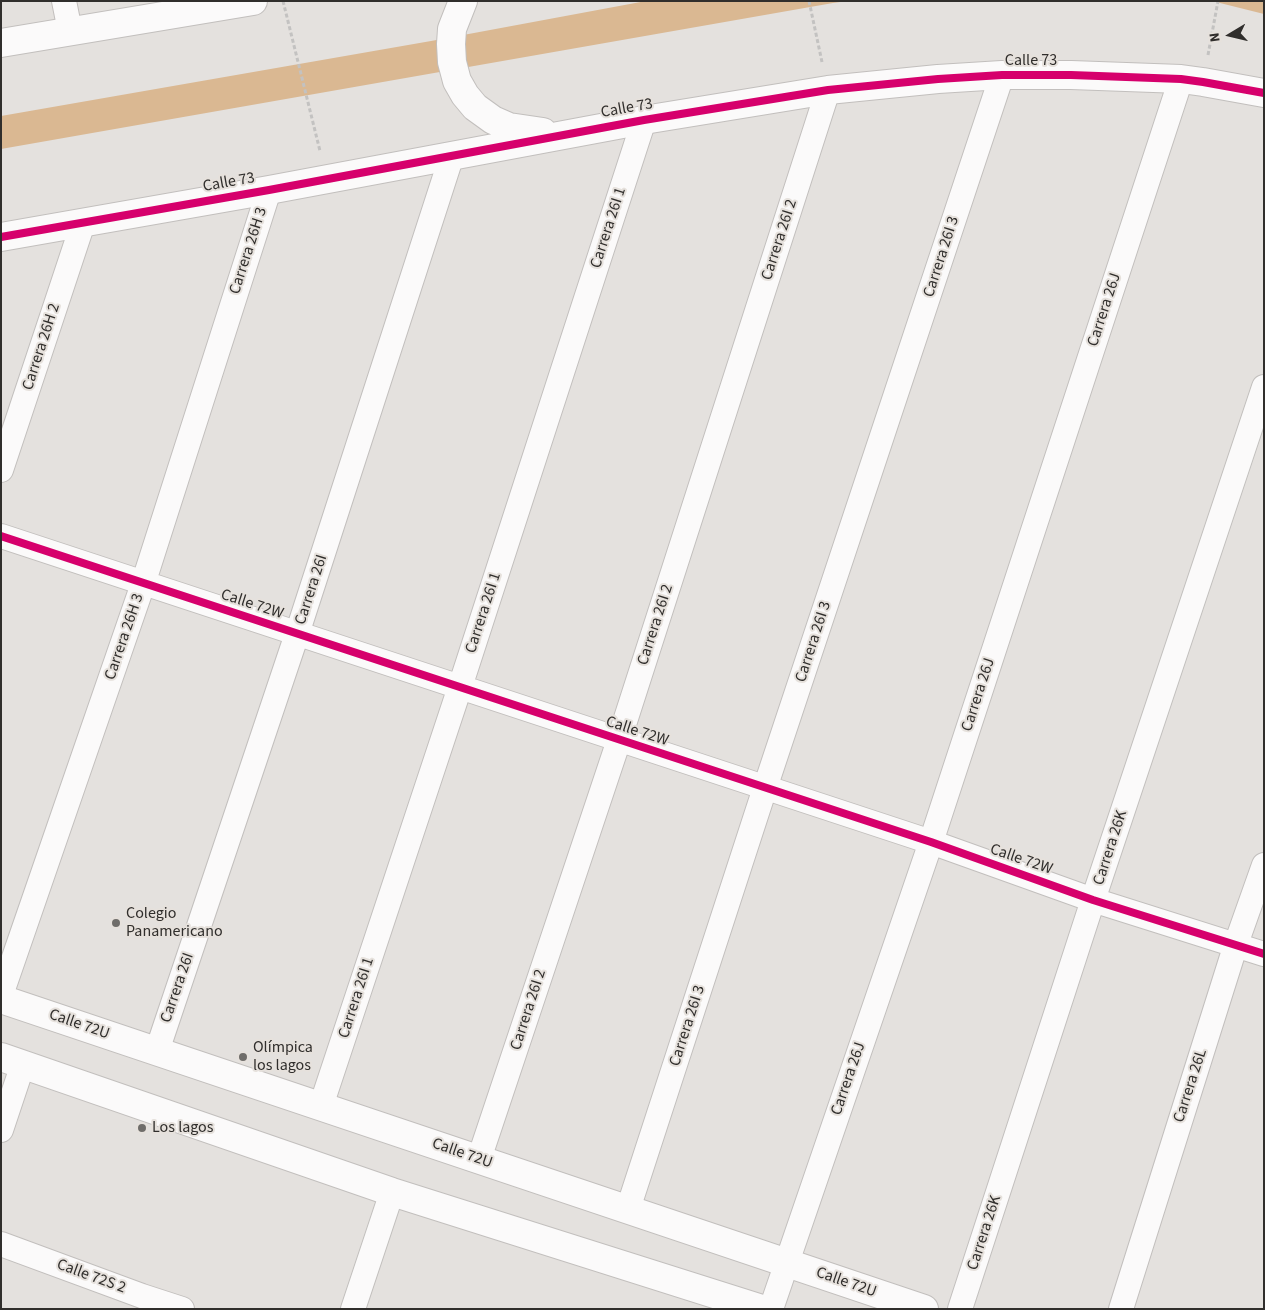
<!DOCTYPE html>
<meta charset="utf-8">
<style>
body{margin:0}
#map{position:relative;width:1265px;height:1310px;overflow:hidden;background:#e4e1de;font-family:"Source Sans 3",sans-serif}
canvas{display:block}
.frame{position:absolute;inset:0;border:2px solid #302e2c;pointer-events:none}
.north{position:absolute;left:1205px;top:10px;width:50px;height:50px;-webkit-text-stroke:4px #e6e1dc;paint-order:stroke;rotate:261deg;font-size:14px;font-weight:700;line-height:20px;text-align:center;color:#302e2c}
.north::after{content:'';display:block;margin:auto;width:18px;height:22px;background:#302e2c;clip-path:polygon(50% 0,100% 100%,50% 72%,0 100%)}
</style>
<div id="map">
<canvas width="1265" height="1310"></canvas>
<div class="frame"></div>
<div class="north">N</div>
</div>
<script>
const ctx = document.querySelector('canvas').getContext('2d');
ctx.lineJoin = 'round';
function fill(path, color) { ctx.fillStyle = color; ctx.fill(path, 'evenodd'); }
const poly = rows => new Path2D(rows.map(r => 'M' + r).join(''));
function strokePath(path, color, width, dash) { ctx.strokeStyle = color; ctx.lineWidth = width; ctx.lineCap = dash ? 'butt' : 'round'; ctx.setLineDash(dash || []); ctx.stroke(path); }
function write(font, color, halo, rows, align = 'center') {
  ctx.font = font + ' "Source Sans 3",sans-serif'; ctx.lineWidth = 4; ctx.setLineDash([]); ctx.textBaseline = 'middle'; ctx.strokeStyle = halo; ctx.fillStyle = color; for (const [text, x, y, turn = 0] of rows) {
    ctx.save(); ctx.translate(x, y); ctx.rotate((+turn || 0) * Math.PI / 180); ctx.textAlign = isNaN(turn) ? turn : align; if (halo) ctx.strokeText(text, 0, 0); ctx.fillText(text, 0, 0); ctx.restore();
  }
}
fill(poly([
 [646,1,848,1,833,3,1,149,1,116,431,41],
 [1212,1,1264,1,1264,14]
]), '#dab892');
const minor = poly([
 [64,1,70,31],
 [1,470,83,223],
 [1,536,931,842,1093,900,1264,954],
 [1,995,143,584,269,190],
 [157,1051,297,634,452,155],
 [321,1106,460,687,644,120],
 [1,1130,23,1064],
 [479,1159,619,740,828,90],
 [628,1209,765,788,1002,75],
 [1,1244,142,1296,182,1309],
 [353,1309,392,1192],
 [771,1309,931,842,1181,79],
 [960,1309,1093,900,1264,387],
 [1121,1309,1236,944,1264,865]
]);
const tertiary = poly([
 [1,999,924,1309],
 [1,1057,392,1192,762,1309]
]);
const secondary = poly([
 [463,1,452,29,451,44,452,62,457,81,465,95,475,107,493,120,509,127,543,132],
 [1,43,253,1],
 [1,237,269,190,644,120,828,90,938,79,1002,75,1071,75,1181,79,1203,82,1264,93]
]);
strokePath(minor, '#c2bfbd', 26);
strokePath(tertiary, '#c2bfbd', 30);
strokePath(secondary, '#c2bfbd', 30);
strokePath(poly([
 [283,1,320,151],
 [809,1,822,62],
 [1208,55,1218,1]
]), '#c3c2c1', 3, [4, 2.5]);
strokePath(minor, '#fbfafa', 24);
strokePath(tertiary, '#fbfafa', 28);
strokePath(secondary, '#fbfafa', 28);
strokePath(poly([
 [1,237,269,190,644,120,828,90,938,79,1002,75,1071,75,1181,79,1203,82,1264,93],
 [1,536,931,842,1093,900,1264,954]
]), '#d6006c', 8);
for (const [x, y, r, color] of [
 [116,923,5,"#6f6d6a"],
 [243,1057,5,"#6f6d6a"],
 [142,1128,5,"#6f6d6a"]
]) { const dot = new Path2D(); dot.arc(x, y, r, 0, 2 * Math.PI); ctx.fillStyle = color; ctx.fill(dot); strokePath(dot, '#e6e1dc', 2); }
write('16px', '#302e2c', '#e6e1dc', [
 ["Calle 73",1031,61],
 ["Calle 73",627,109,-10],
 ["Calle 73",229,183,-10],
 ["Carrera 26I 1",609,228,-72],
 ["Carrera 26I 2",780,240,-72],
 ["Carrera 26H 3",249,251,-72],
 ["Carrera 26I 3",942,257,-72],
 ["Carrera 26J",1105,310,-72],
 ["Carrera 26H 2",42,347,-72],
 ["Carrera 26I",312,590,-72],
 ["Calle 72W",252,605,18],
 ["Carrera 26I 1",484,613,-72],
 ["Carrera 26I 2",656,625,-72],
 ["Carrera 26H 3",125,637,-71],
 ["Carrera 26I 3",814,642,-72],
 ["Carrera 26J",979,695,-72],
 ["Calle 72W",637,732,18],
 ["Carrera 26K",1111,848,-72],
 ["Calle 72W",1021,860,19],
 ["Carrera 26I",178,988,-71],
 ["Carrera 26I 1",357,998,-72],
 ["Carrera 26I 2",529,1010,-72],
 ["Calle 72U",79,1025,19],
 ["Carrera 26I 3",688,1026,-72],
 ["Carrera 26J",849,1079,-71],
 ["Carrera 26L",1191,1086,-72],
 ["Calle 72U",462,1154,19],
 ["Carrera 26K",985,1233,-72],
 ["Calle 72S 2",91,1277,20],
 ["Calle 72U",846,1283,19]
]);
write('16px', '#302e2c', '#e6e1dc', [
 ["Colegio",126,914],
 ["Panamericano",126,932],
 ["Olímpica",253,1048],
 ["los lagos",253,1066],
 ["Los lagos",152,1128]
], 'left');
</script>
